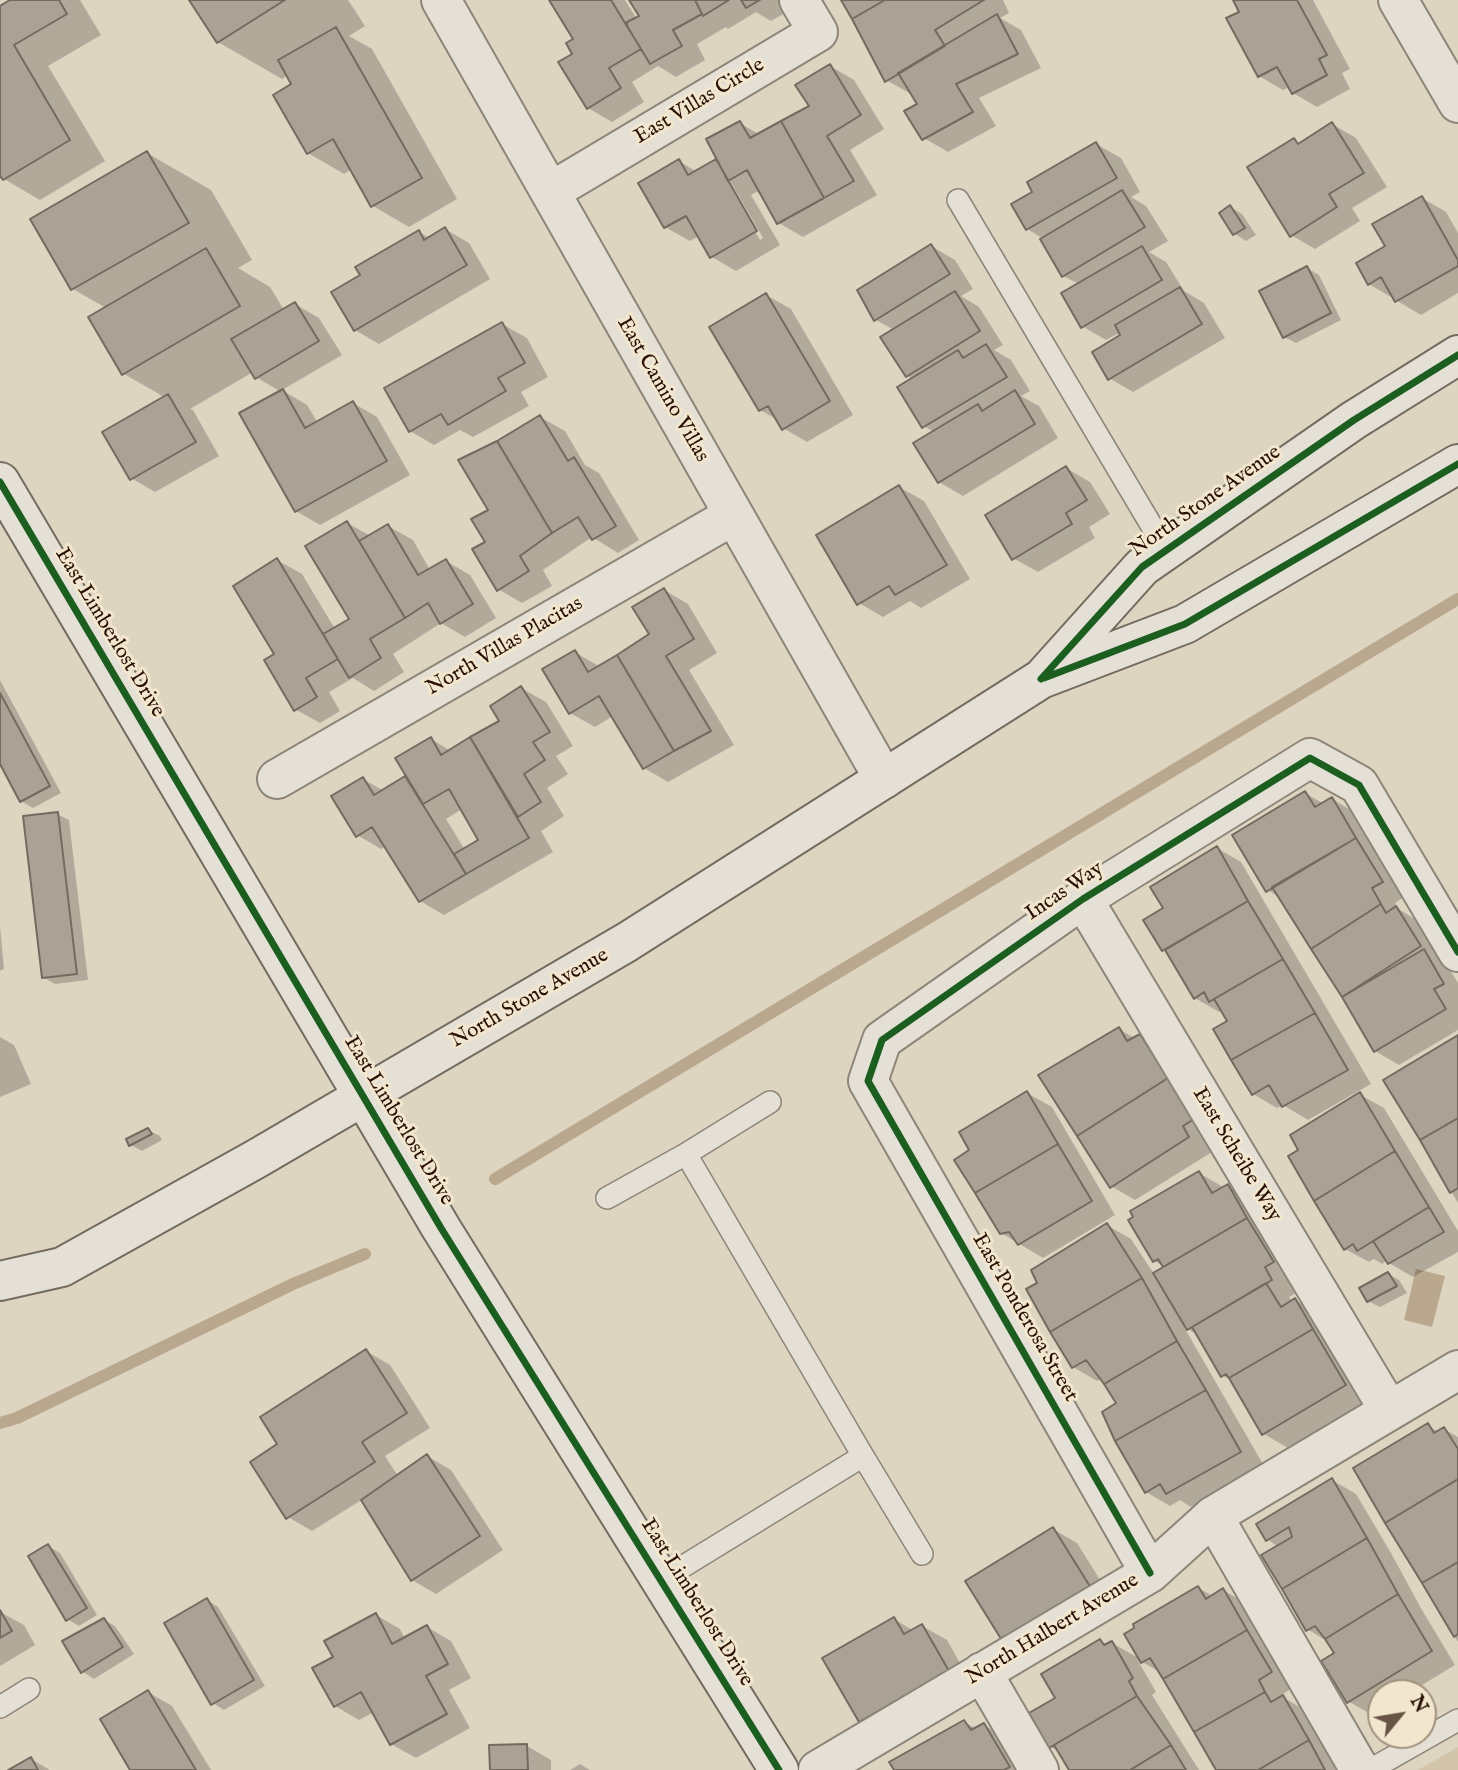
<!DOCTYPE html>
<style>
body{margin:0}
#map{position:relative;width:1458px;height:1770px;overflow:hidden;background:#ded5c1;font-family:"IM FELL English",serif}
canvas{display:block}
.north{position:absolute;left:1367px;top:1679px;width:70px;height:70px;box-sizing:border-box;background:#f2e7ce;border:2px solid #a2917d;border-radius:50%;rotate:60deg;font-size:19px;font-weight:700;line-height:28px;text-align:center;color:#291004}
.north::after{content:'';display:block;margin:auto;width:24px;height:32px;background:#685546;clip-path:polygon(50% 0,100% 100%,50% 72%,0 100%)}
</style>
<div id="map">
<canvas width="1458" height="1770"></canvas>
<div class="north">N</div>
</div>
<script>
const ctx = document.querySelector('canvas').getContext('2d');
ctx.lineJoin = 'round';
function fillPath(path, color) { ctx.fillStyle = color; ctx.fill(path, 'evenodd'); }
function strokePath(path, color, width, dash) { ctx.strokeStyle = color; ctx.lineWidth = width; ctx.lineCap = dash ? 'butt' : 'round'; ctx.setLineDash(dash || []); ctx.stroke(path); }
function drawText(font, color, halo, rows, align = 'center') {
  ctx.font = font + ' "IM FELL English",serif'; ctx.lineWidth = 6; ctx.setLineDash([]); ctx.textBaseline = 'middle'; ctx.strokeStyle = halo; ctx.fillStyle = color; for (const [text, x, y, turn = 0] of rows) {
    ctx.save(); ctx.translate(x, y); ctx.rotate((+turn || 0) * Math.PI / 180); ctx.textAlign = isNaN(turn) ? turn : align; if (halo) ctx.strokeText(text, 0, 0); ctx.fillText(text, 0, 0); ctx.restore();
  }
}
const green = new Path2D(`
 M1458,1747V1770H1418Z`);
const water = new Path2D(`
 M1416,1269L1445,1276L1432,1327L1404,1320Z`);
const shadow = new Path2D(`
 M13,0H80L101,35L48,66L105,161L40,200L4,179L0,173V8Z
 M191,0H348L365,26L349,36L372,49L457,199L409,227L373,206L352,169L344,174L308,153L294,85L288,75L282,79L218,42Z
 M551,0H625L637,19L642,17L631,0H796L799,5L771,21L756,12L728,29L726,27L697,44L705,60L676,77L658,66L632,82L644,102L612,122L588,108L574,54L575,39Z
 M842,0H1003L1009,13L1000,18L1021,30L1041,68L979,98L996,126L948,152L924,138L920,105L912,93L911,94L886,80Z
 M1235,0H1313L1350,69L1342,73L1350,89L1317,107L1293,93L1290,87L1283,90L1259,76L1241,12Z
 M830,66L854,80L884,129L850,150L877,195L803,237L779,223L760,190L751,195L780,245L736,271L712,257L699,236L690,241L665,227L679,161L697,172L718,160L740,123L760,135L811,107ZM725,179H729L763,238L760,240Z
 M1332,124L1356,138L1387,187L1352,208L1360,221L1315,249L1291,235L1294,140L1300,144Z
 M1096,144L1121,158L1140,192L1131,197L1146,206L1168,241L1149,252L1166,262L1184,291L1204,303L1225,338L1133,392L1109,378L1123,335L1121,332L1106,340L1082,326L1079,284L1063,276L1044,239L1027,229L1034,192Z
 M147,153L211,190L252,260L238,268L270,287L284,310L295,304L319,318L342,355L282,390L307,405L318,423L353,403L377,417L410,475L320,525L296,511L281,392L256,377L253,372L190,409L193,410L219,456L155,492L131,478L166,398L124,374L106,308L73,289L32,219Z
 M1422,198L1446,212L1458,233V293L1421,315L1369,284L1387,247Z
 M1230,207L1242,214L1256,235L1246,241L1235,234Z
 M445,229L469,243L490,279L379,344L355,330L362,276L419,232L430,238Z
 M931,246L955,260L973,289L961,296L979,307L1003,345L994,350L1011,360L1030,391L1021,396L1039,406L1058,438L963,496L939,482L934,432L924,426L914,380L907,376L894,330L876,320Z
 M1307,268L1319,275L1341,320L1296,343L1284,337Z
 M766,295L791,309L853,415L807,442L783,428L778,420L760,410Z
 M502,324L527,338L548,377L521,392L529,406L473,437L460,430L434,445L410,431Z
 M540,417L565,431L585,465L599,473L639,540L618,553L592,537L543,570L552,586L522,603L498,589L487,543L490,510L498,442Z
 M1066,468L1090,482L1110,514L1089,527L1095,538L1038,572L1013,558Z
 M899,487L924,501L970,579L921,608L910,601L883,617L859,603Z
 M347,523L371,536L388,526L413,540L430,570L446,561L470,575L496,618L465,637L441,623L393,654L404,672L374,691L353,678L329,692L340,711L320,723L295,709L276,655L277,560L302,574L335,629L351,619Z
 M664,590L688,604L717,653L689,670L734,745L668,782L644,768L613,716L595,727L570,713L575,652L600,667L651,634Z
 M0,680L61,793L33,808L21,801L0,760Z
 M521,688L546,702L573,746L556,756L568,774L547,788L564,816L541,831L553,852L444,915L420,901L386,846L381,849L357,835L363,779L384,791L408,776L431,739L451,751L502,721ZM462,809L481,840L465,850L446,819Z
 M1305,793L1324,804L1332,799L1356,813L1406,896L1395,903L1400,910L1420,922L1458,983V1030L1399,1065L1375,1051L1313,947L1280,898L1268,890Z
 M57,814L69,820L88,980L55,984L43,977Z
 M1217,848L1241,862L1371,1084L1308,1120L1283,1105L1277,1108L1253,1094L1229,1022L1222,1010L1219,1012L1195,998L1168,952L1164,950L1165,908Z
 M0,926L4,969L0,971Z
 M1119,1029L1136,1039L1140,1036L1165,1050L1212,1152L1135,1200L1111,1186Z
 M0,1037L14,1045L31,1084L0,1097Z
 M1458,1037V1203L1386,1080Z
 M1027,1093L1052,1107L1115,1215L1043,1258L1001,1233L972,1151Z
 M1357,1093L1384,1108L1458,1231V1252L1413,1277L1389,1263L1387,1260L1382,1264L1374,1259L1369,1262L1345,1249L1301,1150L1358,1095Z
 M148,1130L160,1136L162,1140L142,1151L131,1145Z
 M1199,1173L1223,1187L1228,1186L1252,1200L1297,1276L1288,1281L1295,1294L1289,1297L1292,1302L1295,1300L1319,1314L1370,1399L1288,1448L1264,1434L1233,1382L1222,1375L1198,1335L1184,1327L1264,1466L1191,1507L1180,1500L1170,1506L1146,1492L1118,1404L1102,1378L1097,1381L1073,1367L1039,1284L1107,1225L1131,1239L1154,1274L1166,1267L1154,1261Z
 M1388,1274L1399,1280L1407,1293L1380,1307L1368,1301Z
 M366,1351L390,1365L430,1428L385,1456L398,1476L427,1456L451,1470L503,1550L436,1594L412,1580L363,1499L312,1531L288,1517L279,1445Z
 M1428,1426L1439,1432L1444,1429L1458,1437V1642L1355,1469Z
 M1332,1480L1356,1494L1391,1553L1422,1610L1455,1665L1409,1693H1381V1710L1372,1715L1348,1701L1336,1653L1327,1641L1307,1629L1279,1547L1268,1540L1258,1524Z
 M1053,1529L1077,1543L1114,1602L1028,1655Z
 M48,1546L60,1553L97,1615L79,1626L67,1619Z
 M1198,1588L1213,1596L1223,1590L1247,1604L1295,1686L1283,1694L1284,1698L1307,1711L1340,1770H1218L1160,1672L1137,1659L1156,1692L1152,1695L1199,1770H1071L1061,1753L1051,1747L1031,1714L1057,1699L1100,1641L1108,1645L1112,1643L1142,1660Z
 M207,1600L218,1607L265,1686L224,1710L213,1703Z
 M0,1612L24,1625L35,1645L0,1666Z
 M376,1615L400,1629L405,1639L427,1627L451,1641L471,1678L449,1690L470,1728L416,1758L391,1744L374,1712L359,1720L335,1706V1658Z
 M894,1619L914,1631L922,1626L947,1640L972,1685L885,1735L860,1721Z
 M104,1620L115,1626L134,1654L94,1679L83,1672L65,1642Z
 M148,1692L172,1706L211,1770H132Z
 M964,1722L977,1729L984,1725L1008,1739L1027,1770H896Z
 M527,1746L551,1760V1770H491Z
 M31,1759L50,1770H11Z
 M580,1764L590,1770H570Z`);
const stream = new Path2D(`
 M495,1179L1458,599
 M0,1423L17,1418L293,1284L365,1254`);
const building = new Path2D(`
 M10,0H59L67,14L14,45L70,140L3,180L0,176V6Z
 M189,0H285L217,43Z
 M549,0H611L641,49L609,68L621,88L587,109L558,62L572,54L566,43L573,39Z
 M629,0H695L702,14L673,30L682,46L650,64L627,26V22L639,16Z
 M695,0H729L703,16Z
 M741,0H760L746,8Z
 M841,0H885L852,19Z
 M885,0H984L935,30L945,46L885,82L852,19Z
 M1233,0H1297L1327,55L1319,59L1327,75L1292,94L1277,67L1258,77L1226,18L1239,12Z
 M997,14L1018,54L956,84L973,112L922,140L904,111L917,104L898,73Z
 M336,27L422,178L371,207L333,139L307,154L273,95L291,84L278,60Z
 M830,64L861,115L827,136L854,181L824,198L781,121L809,106L795,85Z
 M740,121L750,138L781,121L824,198L777,224L747,170L728,181L706,139Z
 M1332,122L1364,173L1329,194L1337,207L1290,237L1247,167L1294,138L1298,144Z
 M1096,142L1117,178L1026,230L1011,204L1032,192L1027,182Z
 M147,151L189,223L71,290L30,219Z
 M679,159L688,175L716,159L757,231L710,258L686,216L664,228L638,183Z
 M1122,190L1145,227L1062,277L1040,239Z
 M1422,196L1458,260V266L1395,302L1381,277L1368,285L1356,263L1385,246L1372,224Z
 M1230,205L1245,228L1233,235L1219,213Z
 M445,227L467,265L354,331L331,292L360,275L355,267L419,230L424,240Z
 M931,244L950,274L874,321L857,290Z
 M1142,246L1162,280L1081,328L1061,293Z
 M206,248L240,306L122,375L88,317Z
 M1307,266L1331,313L1283,338L1259,291Z
 M1180,287L1202,324L1108,380L1092,352L1120,335L1115,325Z
 M955,291L980,331L906,377L880,337Z
 M766,293L830,401L782,430L768,406L759,411L709,327Z
 M295,302L319,341L255,379L231,339Z
 M502,322L525,363L498,378L506,391L448,425L441,414L409,432L384,388Z
 M986,344L1007,377L922,428L897,387L958,350L963,358Z
 M283,389L305,428L353,401L387,461L295,512L239,413Z
 M1015,390L1035,424L938,483L913,443L978,404L982,411Z
 M168,394L196,442L130,480L102,432Z
 M540,415L568,461L574,457L616,526L592,540L578,517L552,533L497,441Z
 M497,441L552,533L520,556L529,571L497,591L472,549L485,542L471,519L488,510L458,460Z
 M1066,466L1087,500L1066,513L1072,524L1012,560L985,515Z
 M899,485L947,565L895,595L889,586L857,605L816,535Z
 M347,521L405,618L370,639L381,658L349,678L323,634L349,619L305,546Z
 M388,524L418,575L446,559L473,604L440,624L428,603L405,618L359,541Z
 M277,558L338,659L306,678L317,697L294,711L264,660L274,654L233,586Z
 M664,588L694,639L666,656L711,731L674,751L617,655L649,634L632,607Z
 M575,650L588,672L617,655L674,751L643,769L599,696L569,714L542,669Z
 M521,686L550,732L533,742L545,760L524,774L541,802L518,817L470,737L499,721L490,706Z
 M0,693L50,786L20,802L0,764Z
 M431,737L441,755L470,737L529,838L466,874L454,854L478,840L449,789L423,804L395,758Z
 M405,776L466,874L419,902L372,827L356,837L331,796L363,777L374,795Z
 M1305,791L1315,807L1332,797L1356,838L1266,892L1232,835Z
 M58,812L77,974L42,978L23,816Z
 M1356,838L1383,882L1372,888L1381,904L1311,949L1272,887Z
 M1217,846L1248,901L1162,951L1143,920L1163,908L1150,887Z
 M1248,901L1283,959L1209,1002L1204,992L1194,999L1165,950Z
 M1381,904L1386,913L1396,906L1421,946L1342,997L1311,949Z
 M1424,949L1444,984L1434,989L1446,1009L1374,1052L1342,997Z
 M1283,959L1315,1013L1231,1060L1213,1029L1227,1021L1214,999Z
 M1315,1013L1348,1070L1282,1107L1269,1085L1252,1095L1231,1060Z
 M1119,1027L1127,1041L1140,1034L1168,1078L1077,1136L1038,1075Z
 M1458,1035V1118L1420,1140L1383,1080Z
 M1168,1078L1194,1119L1183,1126L1189,1137L1110,1188L1077,1136Z
 M1027,1091L1058,1144L975,1193L954,1160L969,1150L959,1132Z
 M1360,1092L1395,1151L1314,1201L1288,1156L1298,1150L1290,1135Z
 M1458,1118V1188L1450,1193L1420,1140Z
 M148,1128L152,1134L129,1146L126,1139Z
 M1058,1144L1092,1201L1018,1245L1009,1232L1000,1234L975,1193Z
 M1395,1151L1429,1207L1357,1251L1353,1244L1344,1250L1314,1201Z
 M1199,1171L1212,1193L1228,1184L1247,1218L1163,1267L1158,1259L1153,1262L1128,1220L1133,1217L1130,1211Z
 M1429,1207L1444,1232L1388,1264L1373,1241Z
 M1247,1218L1274,1262L1265,1267L1272,1280L1187,1330L1153,1273Z
 M1107,1223L1142,1278L1050,1332L1026,1289L1037,1283L1031,1270Z
 M1388,1272L1397,1286L1367,1302L1359,1288Z
 M1142,1278L1177,1341L1104,1384L1086,1360L1072,1368L1050,1332Z
 M1266,1283L1281,1307L1295,1298L1313,1329L1229,1378L1226,1374L1221,1377L1192,1327Z
 M1313,1329L1346,1385L1262,1435L1229,1378Z
 M1177,1341L1206,1390L1115,1441L1102,1412L1116,1403L1104,1384Z
 M366,1349L407,1413L362,1442L375,1462L286,1519L250,1462L277,1444L260,1417Z
 M1206,1390L1241,1452L1166,1494L1160,1484L1145,1493L1115,1441Z
 M1428,1423L1434,1433L1444,1427L1458,1449V1479L1385,1523L1353,1468Z
 M427,1454L480,1536L411,1581L361,1500Z
 M1332,1478L1367,1538L1282,1589L1261,1555L1292,1537L1289,1527L1266,1541L1256,1524Z
 M1458,1479V1562L1422,1583L1385,1523Z
 M1053,1527L1091,1588L1003,1642L965,1581Z
 M1367,1538L1398,1594L1325,1639L1315,1626L1306,1631L1282,1589Z
 M48,1544L87,1608L66,1621L28,1556Z
 M1458,1562V1634L1454,1637L1422,1583Z
 M1198,1586L1206,1599L1223,1588L1247,1630L1163,1679L1150,1658L1141,1663L1124,1634L1134,1628L1133,1624Z
 M1398,1594L1432,1651L1347,1703L1321,1661L1334,1653L1325,1639Z
 M207,1598L254,1680L211,1705L164,1623Z
 M0,1610L12,1631L0,1638Z
 M376,1613L392,1644L427,1625L448,1664L426,1676L447,1714L390,1745L361,1692L334,1707L312,1668L333,1657L324,1641Z
 M894,1617L904,1634L922,1624L949,1671L859,1722L822,1658Z
 M104,1618L123,1647L81,1673L62,1641Z
 M1247,1630L1272,1672L1259,1680L1265,1692L1194,1732L1163,1679Z
 M1100,1639L1104,1645L1112,1641L1133,1678L1129,1681L1137,1696L1049,1748L1029,1713L1055,1698L1041,1674Z
 M148,1690L196,1770H130L100,1719Z
 M1265,1692L1271,1702L1283,1695L1309,1740L1258,1770H1216L1194,1732Z
 M1137,1696L1171,1745L1130,1770H1069L1054,1745Z
 M964,1720L971,1730L984,1723L1010,1767L1004,1770H894L889,1762Z
 M1309,1740L1325,1770H1258Z
 M527,1744L528,1770H490L489,1745Z
 M1171,1745L1186,1770H1130Z
 M31,1757L38,1770H8Z`);
const lane = new Path2D(`
 M958,200L1166,550
 M607,1198L686,1154
 M863,1456L922,1554
 M661,1580L863,1456L686,1154L770,1102
 M0,1707L29,1689
 M1370,1770L1458,1720`);
const street = new Path2D(`
 M441,0L884,779
 M1398,0L1458,103
 M550,192L818,32L799,0
 M277,779L734,515
 M1083,899L1389,1410
 M1213,1516L1360,1770
 M1150,1573L868,1081L882,1040L1083,899L1310,758L1359,785L1458,952
 M982,1672L1039,1770
 M818,1770L1150,1573L1213,1516L1458,1370`);
const secondary = new Path2D(`
 M0,482L441,1228L779,1770
 M1045,675L1142,567L1354,420L1458,355
 M0,1281L62,1267L256,1159L627,942L1041,679L1185,624L1458,464`);
const cycleway = new Path2D(`
 M0,482L441,1228L779,1770
 M1044,678L1185,624L1458,464
 M1041,679L1142,567L1354,420L1458,355
 M1150,1573L868,1081L882,1040L1083,899L1310,758L1359,785L1458,952`);
const streetNames = [
 ["East Villas Circle",700,102,-31],
 ["East Camino Villas",662,390,60],
 ["North Stone Avenue",1206,502,-35],
 ["East Limberlost Drive",109,633,59],
 ["North Villas Placitas",505,647,-30],
 ["Incas Way",1065,892,-34],
 ["North Stone Avenue",530,999,-30],
 ["East Limberlost Drive",398,1121,59],
 ["East Scheibe Way",1236,1155,59],
 ["East Ponderosa Street",1024,1318,60],
 ["East Limberlost Drive",696,1603,58],
 ["North Halbert Avenue",1053,1630,-31]
];
fillPath(green, '#d3c5a9');
fillPath(water, '#b9a88e');
fillPath(shadow, '#0003');
strokePath(stream, '#b9a88e', 12);
fillPath(building, '#aaa294');
strokePath(building, '#746b60', 2);
strokePath(lane, '#8e8579', 24);
strokePath(street, '#8e8579', 42);
strokePath(secondary, '#746b60', 42);
strokePath(lane, '#e5e0d6', 21);
strokePath(street, '#e5e0d6', 38);
strokePath(secondary, '#e5e0d6', 38);
strokePath(cycleway, '#1b5e20', 7);
drawText('21px', '#291004', '#f2e7ce', streetNames);
</script>
